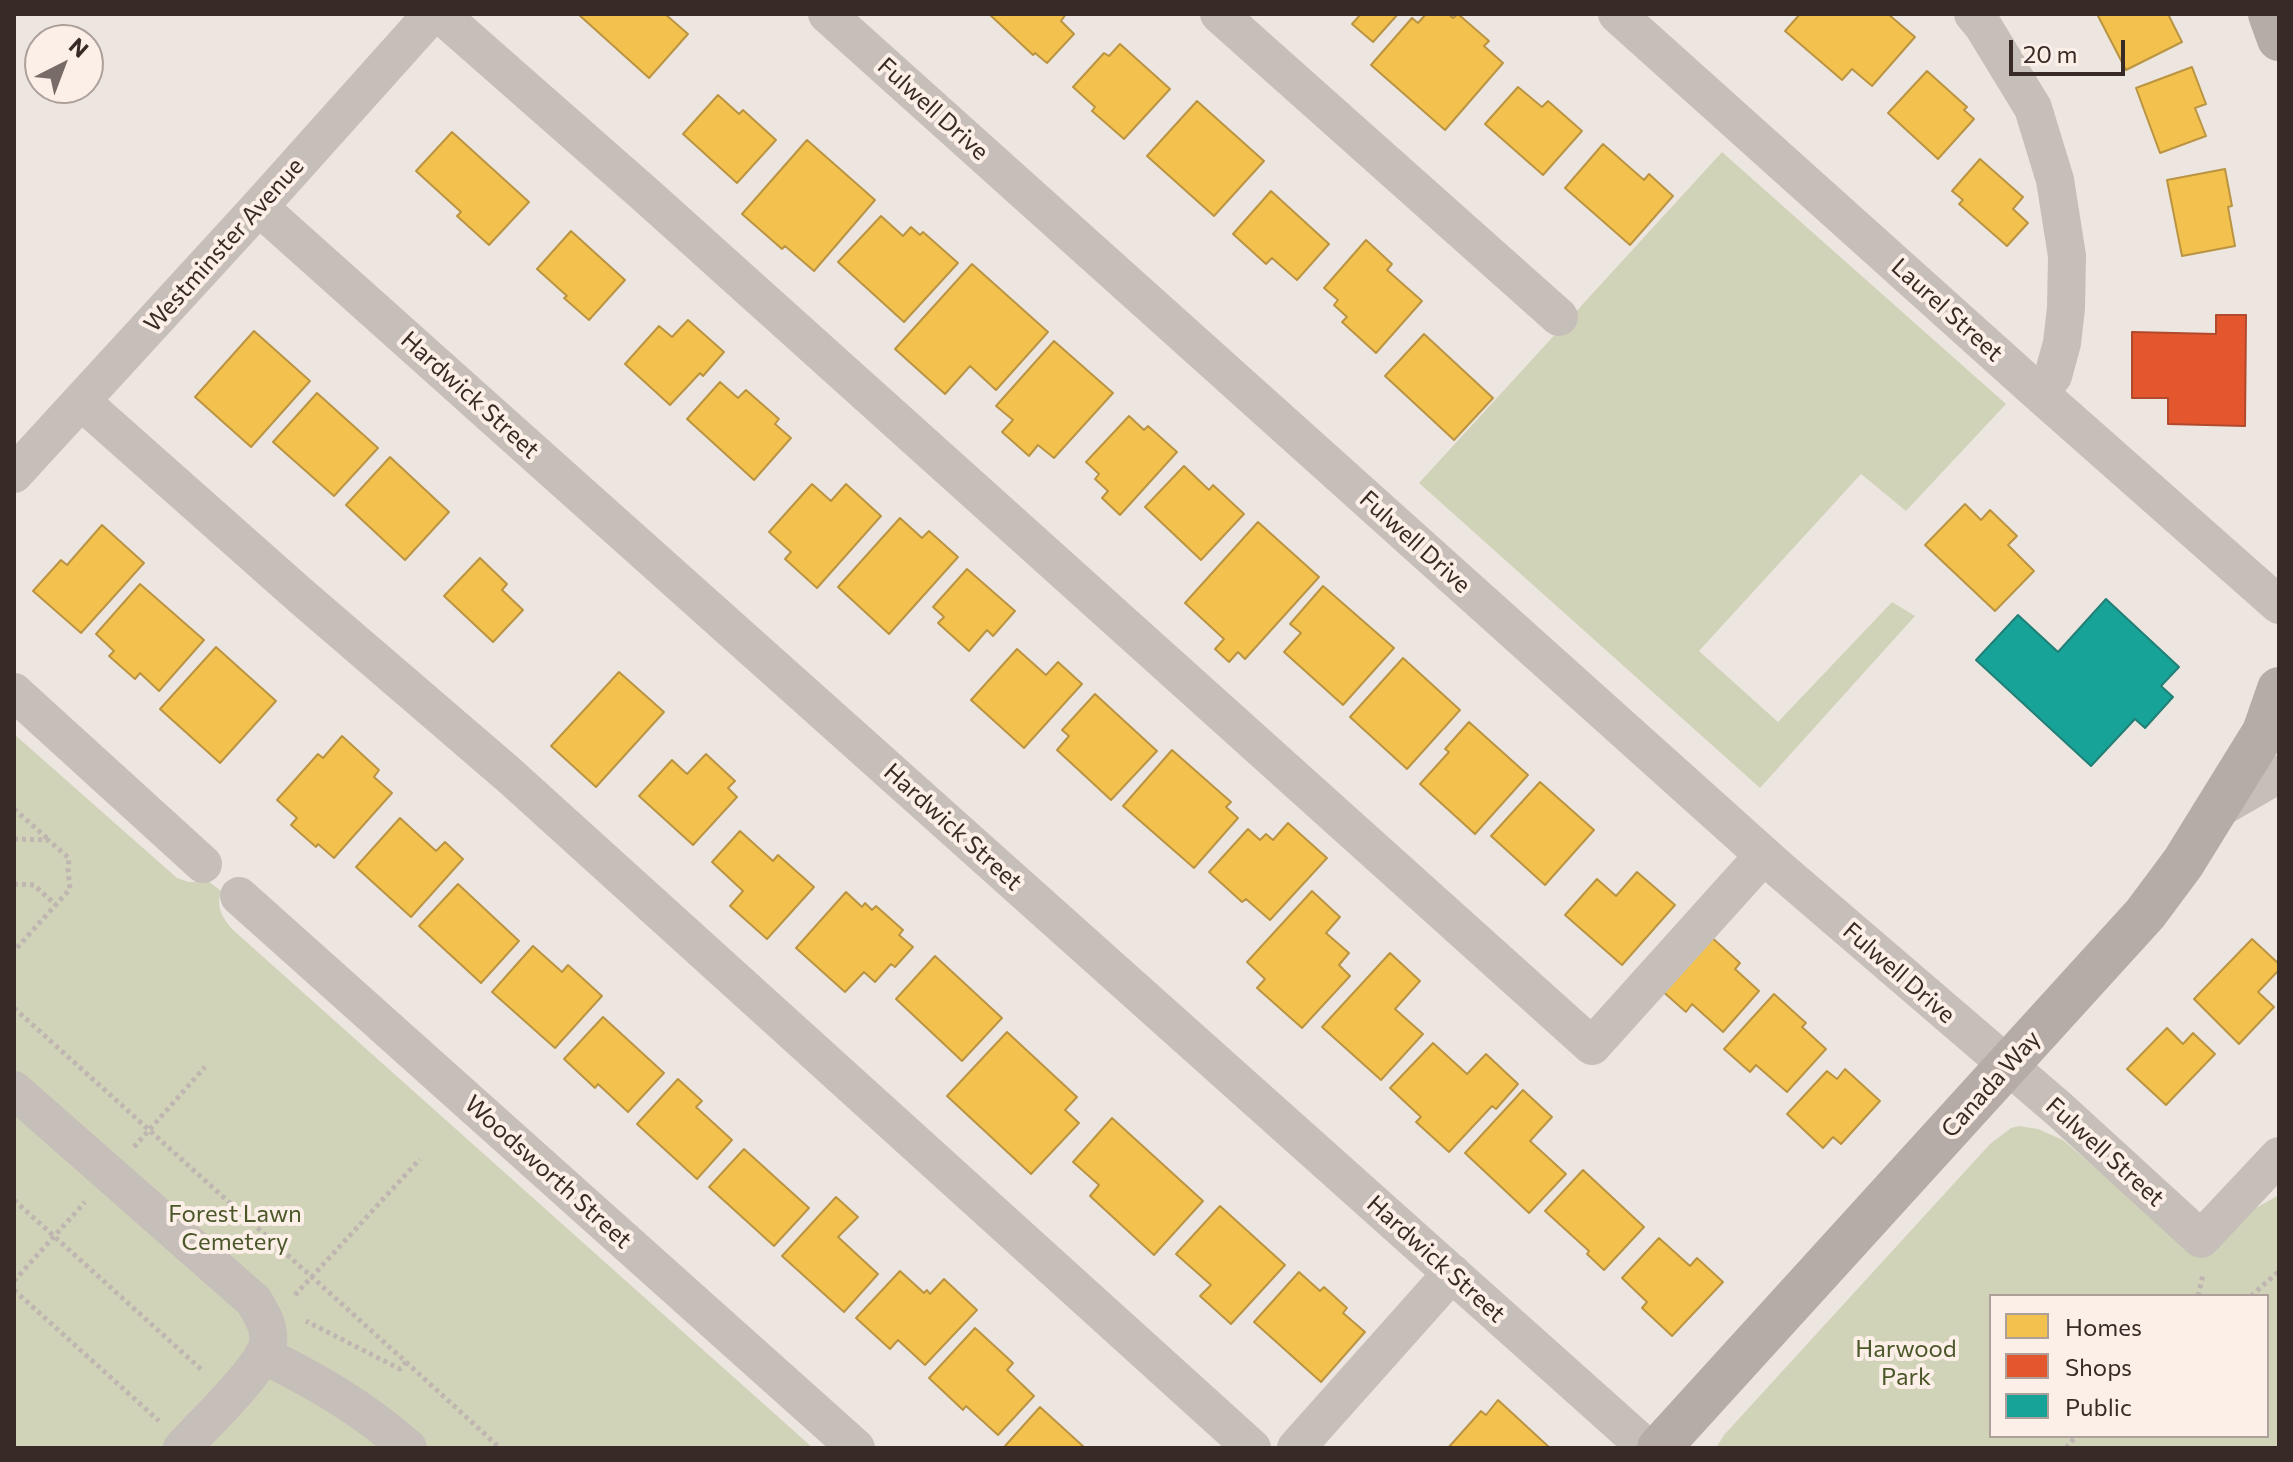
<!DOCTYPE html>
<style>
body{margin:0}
#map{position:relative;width:2293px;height:1462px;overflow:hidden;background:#ede6e0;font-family:Commissioner,sans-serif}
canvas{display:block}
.frame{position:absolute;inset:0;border:16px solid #372a27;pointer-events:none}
.legend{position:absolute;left:1989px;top:1294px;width:280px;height:144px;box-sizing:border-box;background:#fbefe7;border:2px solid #ada09a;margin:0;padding:10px 14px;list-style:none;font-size:24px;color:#372a27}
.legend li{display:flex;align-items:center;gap:16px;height:40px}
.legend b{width:40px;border:2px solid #ada09a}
.north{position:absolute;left:24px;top:24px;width:80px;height:80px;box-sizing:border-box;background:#fbefe7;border:2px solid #ada09a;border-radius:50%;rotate:42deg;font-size:22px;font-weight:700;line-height:32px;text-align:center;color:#372a27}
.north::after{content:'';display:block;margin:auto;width:28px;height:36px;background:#776c68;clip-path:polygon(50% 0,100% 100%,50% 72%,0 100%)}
.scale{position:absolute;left:2009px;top:40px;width:116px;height:36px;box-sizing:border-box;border:4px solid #372a27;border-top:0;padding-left:10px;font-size:24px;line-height:28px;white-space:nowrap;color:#372a27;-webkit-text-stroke:6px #fbefe7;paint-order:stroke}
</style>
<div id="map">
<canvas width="2293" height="1462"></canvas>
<div class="frame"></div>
<ul class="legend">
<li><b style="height:22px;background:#f2c14e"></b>Homes</li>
<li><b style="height:22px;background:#e4572e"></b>Shops</li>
<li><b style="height:22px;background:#17a398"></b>Public</li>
</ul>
<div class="north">N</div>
<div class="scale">20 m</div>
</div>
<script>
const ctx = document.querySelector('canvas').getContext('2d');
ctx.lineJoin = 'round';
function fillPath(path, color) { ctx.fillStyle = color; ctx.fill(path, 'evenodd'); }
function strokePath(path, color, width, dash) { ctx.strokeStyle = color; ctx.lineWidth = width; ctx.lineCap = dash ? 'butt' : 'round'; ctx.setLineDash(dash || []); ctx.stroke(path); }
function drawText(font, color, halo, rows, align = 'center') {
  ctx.font = font + ' Commissioner,sans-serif'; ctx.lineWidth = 8; ctx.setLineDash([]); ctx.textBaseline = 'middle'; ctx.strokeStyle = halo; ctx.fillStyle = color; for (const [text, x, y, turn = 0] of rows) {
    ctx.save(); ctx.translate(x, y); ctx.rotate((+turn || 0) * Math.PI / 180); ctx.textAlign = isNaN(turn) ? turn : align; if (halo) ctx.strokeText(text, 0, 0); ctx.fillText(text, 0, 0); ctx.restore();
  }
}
const green = new Path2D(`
 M1722,152L2006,404L1906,511L1861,474L1699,651L1778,722L1892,602L1915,616L1760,788L1419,483Z
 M14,734L177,878L189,882L208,881L221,891C216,907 222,917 232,929L813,1448H14Z
 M2019,1126L2038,1129L2063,1140L2190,1249L2201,1239L2279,1195V1448H1716L1724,1435L1990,1144L2011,1128ZM1991,1296H2267V1436H1991Z`);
const homes = new Path2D(`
 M578,14H665L688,34L649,78Z
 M989,14H1066L1061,21L1074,34L1047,63L1035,53L1033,55Z
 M1361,14H1398L1373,42L1352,24Z
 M1426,14H1448L1453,18L1458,14L1489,41L1484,46L1503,63L1445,130L1371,65L1412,18L1418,23Z
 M1800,14H1888L1915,37L1872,86L1852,69L1842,80L1785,31Z
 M2097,14H2168L2182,42L2126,70Z
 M1120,44L1170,89L1124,139L1092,111L1095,107L1073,87L1104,53L1109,56Z
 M2192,67L2206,104L2195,108L2206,136L2160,153L2136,88Z
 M1927,71L1967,107L1964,110L1974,119L1938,159L1888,113Z
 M1518,87L1542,107L1548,101L1582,131L1543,175L1485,124Z
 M718,95L739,114L743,110L776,140L737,183L683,134Z
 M1197,101L1264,161L1214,216L1147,156Z
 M452,132L529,202L489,245L457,216L461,212L416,171Z
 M807,140L875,200L814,271L785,246L782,249L742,214Z
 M1603,144L1644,180L1649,174L1673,196L1630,245L1565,188Z
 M1980,159L2023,197L2013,209L2028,223L2007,246L1959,204L1963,200L1952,191Z
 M2225,169L2232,206L2228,207L2235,246L2182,256L2167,180Z
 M1271,191L1329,244L1297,280L1272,258L1266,264L1233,234Z
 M881,216L903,236L911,227L920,235L923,232L958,263L904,322L838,262Z
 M571,231L625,280L589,320L564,298L567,296L537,269Z
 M1366,240L1392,264L1387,270L1422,301L1376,353L1342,322L1347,317L1334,305L1338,300L1324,288Z
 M972,264L1048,332L996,390L970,366L945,394L895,349Z
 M688,320L724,352L703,376L700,373L670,405L625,364L659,326L672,337Z
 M254,331L310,381L251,447L195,397Z
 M1424,334L1493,398L1454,440L1385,376Z
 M1054,341L1113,393L1054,458L1038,445L1029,456L1002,432L1013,420L996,406Z
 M720,382L738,398L746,390L779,419L775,424L791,438L754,480L687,419Z
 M317,393L378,448L334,496L273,442Z
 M1129,416L1144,430L1148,426L1177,452L1120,515L1102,498L1108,491L1095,479L1099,474L1086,462Z
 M390,457L449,512L405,560L346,505Z
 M1184,466L1209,490L1213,485L1244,514L1201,560L1145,507Z
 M812,484L831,501L846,484L881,516L817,588L785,559L791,552L769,532Z
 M1965,504L1981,520L1990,510L2017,536L2008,545L2034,571L1995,611L1925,545Z
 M900,518L922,538L929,531L958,557L889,634L838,587Z
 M1258,522L1319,577L1245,659L1238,652L1229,662L1215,649L1224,639L1185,603Z
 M102,525L144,563L81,633L33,591L61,560L67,565Z
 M480,558L507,584L502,590L523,610L493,642L444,596Z
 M967,569L1015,611L993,636L987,630L969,651L938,623L944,617L933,607Z
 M140,584L204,640L159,691L140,673L135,679L109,656L114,651L96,634Z
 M1323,586L1394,648L1343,705L1284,652L1301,633L1290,624Z
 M216,647L276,701L220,763L160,709Z
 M1017,649L1046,675L1058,662L1082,684L1024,748L971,700Z
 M1403,658L1460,710L1407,769L1350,717Z
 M619,672L664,712L596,787L551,746Z
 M1095,694L1157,751L1111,800L1057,750L1069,736L1062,730Z
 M1469,722L1528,775L1475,834L1420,784L1449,752L1445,749Z
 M342,736L379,770L374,777L392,793L334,858L318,844L316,847L291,825L297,818L277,800L318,754L323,758Z
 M1172,750L1231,802L1226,807L1238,818L1194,868L1123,806Z
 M706,754L735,781L728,788L737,797L693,845L639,796L672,760L687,774Z
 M1540,782L1594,830L1545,885L1491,836Z
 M400,818L436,851L445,842L463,859L411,917L356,867Z
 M1288,823L1327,858L1270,920L1246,899L1242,902L1209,872L1248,829L1260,840L1266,834L1273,840Z
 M740,831L773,861L778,855L814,887L767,939L730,906L743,891L712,862Z
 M1637,872L1675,905L1622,965L1565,915L1597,879L1616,896Z
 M458,884L519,941L481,983L419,926Z
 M1312,891L1340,917L1326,933L1349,953L1339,965L1350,976L1302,1028L1257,988L1265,979L1247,962Z
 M846,892L862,907L865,903L872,910L876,906L903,930L899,935L913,947L895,967L891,964L875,982L864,972L845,992L796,948Z
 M1709,935L1740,963L1735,969L1759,991L1723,1032L1692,1004L1686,1012L1660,989Z
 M2252,939L2279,964V970L2258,992L2274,1007L2239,1044L2194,999Z
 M533,946L562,972L568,965L602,996L555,1048L492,992Z
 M1390,953L1420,981L1395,1009L1423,1034L1381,1080L1322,1027Z
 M935,956L1002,1018L962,1061L896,999Z
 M1774,994L1806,1023L1802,1027L1826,1049L1787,1092L1756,1065L1750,1072L1724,1049Z
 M603,1017L664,1073L628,1112L598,1084L595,1088L564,1059Z
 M2167,1028L2183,1044L2193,1033L2215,1054L2166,1105L2127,1069Z
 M1007,1032L1077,1097L1065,1110L1079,1123L1031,1174L947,1096Z
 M1433,1043L1467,1074L1486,1054L1518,1084L1496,1109L1492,1106L1449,1152L1416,1122L1421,1117L1390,1088Z
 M1845,1069L1880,1101L1841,1144L1833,1137L1823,1148L1787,1114L1827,1071L1837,1079Z
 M678,1079L702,1101L696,1107L732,1140L697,1179L637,1124Z
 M1523,1090L1552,1117L1530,1141L1566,1174L1529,1213L1465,1153Z
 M1112,1118L1203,1201L1154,1255L1090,1196L1099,1185L1073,1162Z
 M744,1149L809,1208L774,1246L709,1187Z
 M1583,1170L1644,1227L1604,1270L1587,1254L1589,1251L1545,1211Z
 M836,1197L858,1217L838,1237L878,1274L844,1312L782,1256Z
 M1220,1206L1285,1265L1231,1324L1200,1296L1211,1285L1176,1254Z
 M1659,1238L1690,1266L1697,1258L1723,1282L1672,1336L1642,1308L1647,1302L1622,1278Z
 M900,1271L924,1293L927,1290L930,1294L944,1279L977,1310L925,1365L898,1340L890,1349L856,1318Z
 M1299,1272L1320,1291L1324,1287L1347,1308L1343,1313L1365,1332L1321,1382L1254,1322Z
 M975,1328L1013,1363L1007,1370L1034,1396L998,1435L966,1406L963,1410L929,1378Z
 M1498,1400L1550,1448H1448L1481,1411L1486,1415Z
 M1040,1407L1085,1448H1006L1005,1446Z`);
const shops = new Path2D(`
 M2216,315H2246L2245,426L2168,424V398H2132V332L2216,334Z`);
const public = new Path2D(`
 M2106,599L2179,667L2161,686L2173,697L2145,728L2135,719L2091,766L1976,660L2018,615L2058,652Z`);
const path = new Path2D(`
 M14,809L48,839
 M14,839L48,840L69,858L68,871L70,889L14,951
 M14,884L34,885L56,905
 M14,1008L406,1362L400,1369L306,1321
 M134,1147L205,1067
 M14,1200L203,1371
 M14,1281L85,1202
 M14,1290L159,1421
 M295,1295L420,1159
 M2198,1296L2203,1275
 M2251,1296L2279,1271
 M406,1362L500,1448
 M2066,1448L2076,1436`);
const minor = new Path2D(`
 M440,14L647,196L1592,1046L1764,855
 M827,14L1778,868L2060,1110L2201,1239L2279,1156
 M1219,14L1559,317
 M1617,14L2039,393L2279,605
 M1973,14L1983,26L2033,108L2055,180L2067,256L2066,308L2062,343L2053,376L2039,393
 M259,207L1647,1448
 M81,401L302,597L509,775L1252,1448
 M14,474L259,207L432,14
 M14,692L203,864
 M2218,809L2279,774
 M239,896L856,1448
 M14,1090L254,1301C261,1314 270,1326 268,1342C265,1367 202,1426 182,1448
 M263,1355C316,1381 363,1408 408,1448
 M1296,1448L1452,1273`);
const major = new Path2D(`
 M2270,14L2279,39
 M1659,1448L2145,914L2183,863L2264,732L2279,689`);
const streetNames = [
 ["Fulwell Drive",933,109,42],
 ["Westminster Avenue",224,245,-48],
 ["Laurel Street",1947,310,42],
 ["Hardwick Street",470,395,42],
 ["Fulwell Drive",1415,542,42],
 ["Hardwick Street",953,827,42],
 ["Fulwell Drive",1899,973,41],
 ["Canada Way",1991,1084,-48],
 ["Fulwell Street",2105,1152,42],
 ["Woodsworth Street",548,1172,42],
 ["Hardwick Street",1436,1259,42]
];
const parkNames = [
 ["Forest Lawn",235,1214],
 ["Cemetery",235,1242],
 ["Harwood",1906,1349],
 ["Park",1906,1377]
];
fillPath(green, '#d1d3b9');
fillPath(homes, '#f2c14e');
strokePath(homes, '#ba9442', 2);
fillPath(shops, '#e4572e');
strokePath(shops, '#b04a2c', 2);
fillPath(public, '#17a398');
strokePath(public, '#217f76', 2);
strokePath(path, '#bfb6b1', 5, [4, 4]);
strokePath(minor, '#c6beb9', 38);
strokePath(major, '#b5aca8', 44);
drawText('24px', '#372a27', '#fbefe7', streetNames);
drawText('24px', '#4b5729', '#fbefe7', parkNames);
</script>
